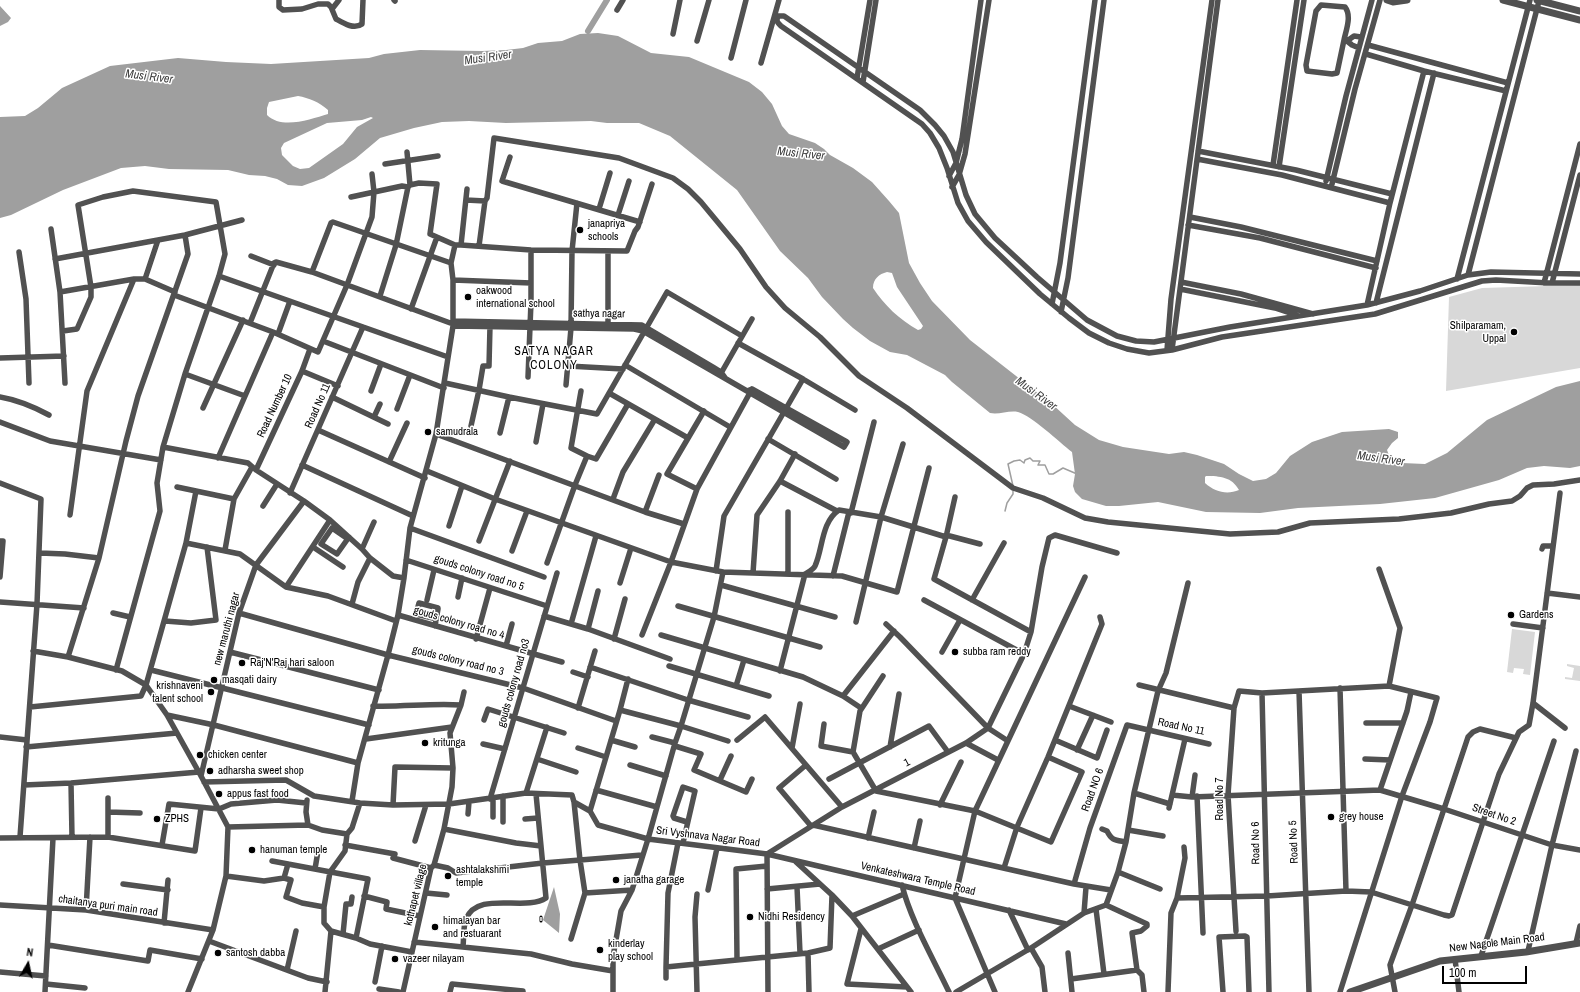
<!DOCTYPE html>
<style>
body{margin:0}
#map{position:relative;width:1580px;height:992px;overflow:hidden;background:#fff;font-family:"Archivo Narrow",sans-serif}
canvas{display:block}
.north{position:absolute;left:8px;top:944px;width:40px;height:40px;-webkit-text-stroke:3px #fff;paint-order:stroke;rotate:9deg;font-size:11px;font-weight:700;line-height:16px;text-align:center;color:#000}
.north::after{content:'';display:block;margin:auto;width:14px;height:18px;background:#000;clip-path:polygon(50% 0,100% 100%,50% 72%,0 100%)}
.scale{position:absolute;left:1442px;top:966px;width:85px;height:18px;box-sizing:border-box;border:2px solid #000;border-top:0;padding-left:5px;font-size:12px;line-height:14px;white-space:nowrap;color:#000;-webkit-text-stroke:3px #fff;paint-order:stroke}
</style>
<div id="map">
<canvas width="1580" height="992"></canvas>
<div class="north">N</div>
<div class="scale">100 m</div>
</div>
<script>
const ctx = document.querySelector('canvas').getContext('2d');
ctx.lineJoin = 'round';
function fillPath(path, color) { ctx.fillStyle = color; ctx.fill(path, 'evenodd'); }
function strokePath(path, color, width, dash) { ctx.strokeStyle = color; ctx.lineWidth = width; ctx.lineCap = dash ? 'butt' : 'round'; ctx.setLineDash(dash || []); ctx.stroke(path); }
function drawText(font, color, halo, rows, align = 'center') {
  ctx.font = font + ' "Archivo Narrow",sans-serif'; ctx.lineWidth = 3; ctx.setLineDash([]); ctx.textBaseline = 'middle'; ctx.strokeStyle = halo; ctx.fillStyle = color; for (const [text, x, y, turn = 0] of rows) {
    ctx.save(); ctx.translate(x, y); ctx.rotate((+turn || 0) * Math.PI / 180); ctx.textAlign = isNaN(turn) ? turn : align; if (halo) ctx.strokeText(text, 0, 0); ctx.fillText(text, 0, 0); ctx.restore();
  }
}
const green = new Path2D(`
 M1580,285V368L1446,391L1449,297L1482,288Z
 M1512,629L1535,632L1530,675L1523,674L1524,669L1514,668L1513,673L1507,672Z
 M1567,664L1580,666V681L1565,679V677L1572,678L1574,668L1567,666Z`);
const water = new Path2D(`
 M0,6L11,18L8,22L0,26Z
 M598,33L618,36L651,53L689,57L749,82L762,92L772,104L782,126L789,134L815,143L824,149L830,155L853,168L872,182L889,201L899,213L909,263L920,283L932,301L970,340L1052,404L1075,425L1099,440L1123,447L1169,454L1184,452L1197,455L1224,464L1239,474L1253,481L1266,479L1276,473L1290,456L1312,442L1342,432L1389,429L1398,432V438L1392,443L1387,450L1390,458L1402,463L1425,464L1447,453L1487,420L1556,387L1580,381V466L1570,468L1544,466L1527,468L1499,480L1435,498L1380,504L1298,508L1260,513L1206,512L1158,502L1119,506H1106L1082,499L1075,492L1073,486L1075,474L1072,452C1059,442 1032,416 1018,412C1009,410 999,415 990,413L952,382L945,375L907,355L890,352L870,341L853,328L843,319L822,297L808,278L780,251L737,190L670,136L639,123H607L591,121L506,123L469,121L442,122L414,128L380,138L355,159L324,178L302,186L288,185L277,179L265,176L249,175L228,170L169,169L145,166L121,168L63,190L11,215L0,218V117L25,116L38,108L62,88L110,66L178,58L226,62L271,64L369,58L384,54L420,50L482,51L506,50L523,48L538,43L562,41L580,34ZM298,96C309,98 319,102 328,110V114C311,119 282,130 267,115V108L269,102ZM371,117L373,118L357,127L343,144L309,168L300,169L293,166L282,155L281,148L284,143L327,123L362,120ZM887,272L892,273L897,287L923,326L921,329L918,330C900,320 884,305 873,288C873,279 879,274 887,272ZM1206,476C1220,476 1232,477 1239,490C1227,495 1215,492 1205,483V477Z
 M554,887L560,914L559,933L543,920Z`);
const stream = new Path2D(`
 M1013,486L1008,464L1014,461L1020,460L1024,463L1025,460L1030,458L1033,461H1040L1038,465H1045L1049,474H1053L1063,468L1077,474
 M1005,511L1007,503L1013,494V490`);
const canal = new Path2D(`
 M588,31L607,0`);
const minor = new Path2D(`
 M279,0V7L283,10L302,9L318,4H328L331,7L336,19C343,23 354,30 362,24L363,0
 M394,0L395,1
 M332,9L339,0
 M617,10L623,0
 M673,34L680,0
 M1344,40C1346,30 1352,16 1345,7L1321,5L1316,11L1306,65L1307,71L1332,74L1337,73L1344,40L1347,41
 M697,41L709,0
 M1368,45L1508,83
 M1359,48L1352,45L1347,41L1354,36L1361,37
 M1366,54L1424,71L1506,91
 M731,58L746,0
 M761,63L779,0
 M857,78L870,0
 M863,82L876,0
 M1198,151L1296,170L1392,194
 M510,157L502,181L640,222
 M1197,159L1282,175L1390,203
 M385,164L438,156
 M1273,165L1297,0
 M1279,167L1304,0
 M949,176L956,163L962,139L981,0
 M1326,181L1346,96L1372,0
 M1332,184L1355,89L1380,0
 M410,185L419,183L437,184L430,234L455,245H461L531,250L627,251L635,231L638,227L652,184
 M952,187L959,175L965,154L989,0
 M351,197L402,186L408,187
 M466,200L485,201L487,198L494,138L619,158L673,178L688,189L701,202L740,249L766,287L785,308L820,337L859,376L907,408L1013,488L1043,498L1085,518L1108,522L1230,534L1278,532L1310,523L1399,519L1451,513L1489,504L1512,501L1520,496L1527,488L1533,485L1554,484L1580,480
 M599,209L610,173
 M618,215L629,181
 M1190,217L1241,227L1377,261
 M1188,225L1260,238L1376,268
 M51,229L60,292L65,383
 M461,245L467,189
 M479,246L485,201
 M19,252L26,299L29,383
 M251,256L274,265
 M55,259L185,235L242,220
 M312,272L331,223L333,222L451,263
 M1580,274L1491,272L1468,275L1420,291L1367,305L1230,327L1154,342L1136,341L1117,336L1087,320L1037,277L995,238L975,214L966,195L953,152L944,136L935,125L920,110L784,16H778C776,21 777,22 781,26L922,124L930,133L939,148L947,168L958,203L968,221L986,242L1040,294L1069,318L1089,333L1109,343L1127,349L1149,353L1172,350L1222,337L1375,314L1482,281L1496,280L1549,283H1580
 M1468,275L1539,1
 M219,276L448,357
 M145,279L158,240
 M1457,279L1530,0
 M453,280L531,283V302L528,377
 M1181,282L1241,294L1313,314
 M531,283V250
 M1544,283L1580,144
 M1552,283L1580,175
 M1180,289L1275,308L1299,316
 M60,292L134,279H145L175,292
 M174,295L273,332L318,352L347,285L372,217L374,192L372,174
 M380,296L396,245L408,187L410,185L407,152
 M1376,303L1434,73
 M1052,304L1060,263L1095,0
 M1367,305L1390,203L1424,71
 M411,309L437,237
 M1061,312L1068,278L1104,0
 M453,321L642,325L713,367L721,372L726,379
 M250,323L274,263L276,262L312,272L453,324
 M608,323V251
 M453,326L634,329L643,331L844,447L847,442L752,389L747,391
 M63,331L77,329L91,297V287L78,205L103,197L133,191L216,202L225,254L219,276L185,374L163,447L157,483L160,511L116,670
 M278,334L290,301
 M323,341L444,388
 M1167,350L1171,299L1212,0
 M1172,350L1218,0
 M0,358L64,356
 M625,365L730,427
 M568,366L623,369
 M302,371L338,386
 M185,374L245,396
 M720,375L752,319
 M803,379L855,410
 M445,383L509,397L597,414L667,292L742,336
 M566,385L571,328L572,251L577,203
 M371,391L381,364
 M581,391L571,448L587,456
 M609,393L688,438
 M0,397C18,400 34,407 49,415
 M332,397L388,424
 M203,408L243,320
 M397,409L410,375
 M374,417L380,404
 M0,422L50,441L161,460
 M471,426L479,390L483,366H489L490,326
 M318,430L425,478
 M500,433L509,397
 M436,434L645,512L684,524
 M768,439L836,479
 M536,442L543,404
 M163,447L248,463L256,470L304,501L330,520L362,549L370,558L393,576L404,578
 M218,458L273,332
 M389,462L407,423
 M302,465L413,516
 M256,470L302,371L310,349
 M427,471L495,499L671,562L723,572L842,576L897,592L929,468
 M780,481L837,511
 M0,483L41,499L37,604L20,837
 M177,487L234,499
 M697,489L667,474L704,411
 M290,493L363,327
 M613,499L623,472L655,419
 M263,506L277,484
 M645,512L659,475
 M788,512V574
 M851,513L874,422
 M70,515L87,391L134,279
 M449,526L462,486
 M410,528L544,577
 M946,535L980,544
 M345,537L332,528L321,544L337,554L349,537
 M946,537L955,497
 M0,541H3L0,577
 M479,541L510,461
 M186,543L240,554L286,587L328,596L396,621
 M313,547L343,567
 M362,549L374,522
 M1542,549L1543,546H1553
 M225,550L234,499L252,467
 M512,551L527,511
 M40,553L65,554L99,558
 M406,560L547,606
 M547,563L575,485L587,456L596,459L628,404
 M1379,569L1400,628L1389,686
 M716,571L724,516L803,379L738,343
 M753,573L757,515L780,481L795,454
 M833,576L849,512
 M620,583L631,548
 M721,585L835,617
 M286,587L330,520
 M1547,593L1580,597
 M458,597L462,578
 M427,600L434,570
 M924,600L1024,654
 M972,600L1004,543
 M0,602L84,608
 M352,604L358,582L370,558
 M678,606L820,647
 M113,613L130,617
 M239,613L388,655L523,688L616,721
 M398,615L562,662
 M544,616L588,629L670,659
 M165,621L191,623L216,620L207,547
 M856,622L881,517L903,444
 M571,624L596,536
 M886,624L900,637L988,728L1008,741
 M1513,624L1543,628
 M435,626L438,609V608L419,603L416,614L437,619
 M588,629L598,591
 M1031,632L1042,567L1049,538L1055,535L1117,553
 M642,635L671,562L697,489L752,389
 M661,635L803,677L843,696L861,708
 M476,639L490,588
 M614,639L625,599
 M506,646L512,624
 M33,651L68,657L122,671L146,685L167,715L201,776L228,827L226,876L213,930L188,992
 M230,652L379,690
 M942,652L960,620
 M68,657L99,558L126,441L138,396L188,254L185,235
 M669,666L769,696
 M590,667L688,700L748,717
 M151,670L369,725
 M573,672L588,677
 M883,676L860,711L853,752L876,791L975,811L1051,842L1082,772L1048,757
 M1139,685L1234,708
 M736,686L744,660
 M1340,688L1346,891
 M1299,691L1309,992
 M1262,693L1269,992
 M843,696L894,631
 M1533,703L1565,728
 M373,706C403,707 432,703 461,705
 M1069,706L1111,722
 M30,707L141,696L146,685L186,543L196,491
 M578,708L595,651
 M620,710L628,679
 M167,715L214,725L358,763
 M484,720L488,709L564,733
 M1366,723H1403
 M824,724L821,746L853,752
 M0,737L27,740
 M652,737L675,743
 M366,739L452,727
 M611,740L635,747
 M737,740L765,717L842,807
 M1055,740L1097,758L1107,730
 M966,743L998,760
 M483,744L505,749
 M675,746L701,754L694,770L746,792L752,779
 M26,747L177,733
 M890,747L899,694
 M578,748L606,757
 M792,748L800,704
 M1077,750L1093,715
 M537,759L576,772
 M1365,759L1390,760
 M630,765L666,776
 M806,765L779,788L811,826
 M201,776L239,613L256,565L304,501
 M829,779L929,726L948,752
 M720,780L731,756
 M204,782L286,780L314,796L360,803L393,805L449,804L526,793L572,795L574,802L590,811L598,825L648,839L767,854L1066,924
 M71,783L72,837
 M24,785L71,783L199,772
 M596,790L657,807
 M1380,790L1407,711L1411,692
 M526,793L547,727
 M1134,793L1170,804
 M1172,795L1192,797L1380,790L1444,809L1552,845L1580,850
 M1197,796L1203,933
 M1192,797L1195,775
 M493,798V817
 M490,799L557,573
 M307,800L306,812L308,825
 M352,801L358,763L388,655L398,615L404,578L410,528L436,434L453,326V280L451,263L455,245
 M393,805L395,767L453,768
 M940,805L961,762
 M1169,808L1185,739
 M590,811L620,710L681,726L728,741
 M108,812V798
 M468,814L469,802
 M525,819L538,818
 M503,822V796
 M813,825L1074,884L1111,890
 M228,827L308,825L322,830L347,834L352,828L360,803
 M444,829L516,843L541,846
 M1102,829L1107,831C1112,841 1115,840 1126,842
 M1128,830L1163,836
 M347,834L345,851L330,872L324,907V923L331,931L356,938L370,944L412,952
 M108,837V812L140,813
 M0,838L108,837L195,851L201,808
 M868,838L874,812
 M415,841L426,805
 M683,843L695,791L683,787L673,816L674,818L687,822
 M162,845L169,804L219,809L231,804L277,800L306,803
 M345,845L395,854L393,858L431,868
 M914,848L920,821
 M767,854L842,807L966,743L988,728L1024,654L1031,632L934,579L946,537L881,517L839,510C821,522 823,549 815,566C813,570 808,572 805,574L780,671
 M767,854L768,992
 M272,861L368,879L356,938
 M795,861L832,895L852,916L911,992
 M434,865L448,868L456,873L543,863L642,855
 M1004,868L1017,827L1048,757L1102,624L1100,617
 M315,869L318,851
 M1118,872L1160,889
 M226,876L264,881L284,878L288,864
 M284,878L291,880L286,897L302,903L324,907
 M123,884L168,890
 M1074,884L1090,828L1127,725L1209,744
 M902,885C910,919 934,960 949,992
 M797,887L800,953
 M767,889L820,884
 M708,890L717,848
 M426,893L447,895
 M585,893L632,890
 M697,894L695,917L697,992
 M364,896L387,902L386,909L420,916
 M1177,898L1267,896L1346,891L1371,892L1444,915L1449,916L1452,915L1499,774L1519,732L1529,725L1533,703L1560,493
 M0,905L86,910L213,930
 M1106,905L1118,872L1126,842L1134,793L1158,691L1166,673L1188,583
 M1096,909L1104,974
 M86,910L90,837
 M1009,910L1028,950
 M1084,913L1086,887
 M852,916L904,894
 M164,923L168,880
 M861,929L847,984L907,987
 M1236,931L1228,795L1234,708L1239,691L1262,693L1389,686L1437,698L1430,722L1402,796L1340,992
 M343,934L346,904H351L352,897
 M571,939L585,893L580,860L574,802
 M209,941L308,978L327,982
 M414,942L531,954L572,964L613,971
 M1576,943L1580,926
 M48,945L148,961L150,950L202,959
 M463,946C464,938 463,927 466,919C478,890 525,912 546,898L536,794
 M1031,948L1042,967L1045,992
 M878,949L919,930
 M1528,951L1552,845L1576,751
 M808,953L809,992
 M1068,953L1072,992
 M1481,956L1554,741
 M737,959L736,869L767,866
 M1455,959L1459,992
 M666,967L668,893L678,843
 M287,970L296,931
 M0,972L46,976
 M666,978V967L808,953L830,948L832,895
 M1071,979L1137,970L1142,975L1144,992
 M375,982L382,946
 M46,984L85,988
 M379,989L399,992
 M45,992L53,838
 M325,992L331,931
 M403,992L431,868L434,865L444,829L452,787L453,768L450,733L461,705L464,692
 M450,992L452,984L523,991V992
 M613,992V957L621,911L632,890L648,839L675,743L681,726L714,617L723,572
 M956,992L1031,948L1084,913L1106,905L1147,924V926L1141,931L1132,933L1137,970
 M995,992L955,898L975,811L1085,577
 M1168,992L1171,913L1177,898L1185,858L1184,847
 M1223,992L1219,937L1245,936L1247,937L1249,992
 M1395,992L1390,965L1412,905L1468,737L1473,732L1480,729L1516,738`);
const tertiary = new Path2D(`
 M1387,0L1393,2L1407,0
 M1503,0L1580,20
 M1537,0L1580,11
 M1350,992L1440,961L1526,952L1580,943`);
const rail = new Path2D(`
 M541,917V921`);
const markers = [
 [580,230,4,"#000"],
 [468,297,4,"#000"],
 [1514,332,4,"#000"],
 [428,432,4,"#000"],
 [1511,615,4,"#000"],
 [955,652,4,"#000"],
 [242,663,4,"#000"],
 [214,680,4,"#000"],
 [211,692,4,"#000"],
 [425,743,4,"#000"],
 [200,755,4,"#000"],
 [210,771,4,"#000"],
 [219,794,4,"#000"],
 [1331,817,4,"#000"],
 [157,819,4,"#000"],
 [252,850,4,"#000"],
 [448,876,4,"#000"],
 [616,880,4,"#000"],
 [750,917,4,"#000"],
 [435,927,4,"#000"],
 [600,950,4,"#000"],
 [218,953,4,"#000"],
 [395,959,4,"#000"]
];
const poiNames = [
 ["janapriya",588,224],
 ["schools",588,237],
 ["oakwood",476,291],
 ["international school",476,304],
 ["Shilparamam,",1506,326,"right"],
 ["Uppal",1506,339,"right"],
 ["samudrala",436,432],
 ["Gardens",1519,615],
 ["subba ram reddy",963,652],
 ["Raj'N'Raj hari saloon",250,663],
 ["masqati dairy",222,680],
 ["krishnaveni",203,686,"right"],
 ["talent school",203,699,"right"],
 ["kritunga",433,743],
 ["chicken center",208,755],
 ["adharsha sweet shop",218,771],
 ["appus fast food",227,794],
 ["grey house",1339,817],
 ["ZPHS",165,819],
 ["hanuman temple",260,850],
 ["ashtalakshmi",456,870],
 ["temple",456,883],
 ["janatha garage",624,880],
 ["Nidhi Residency",758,917],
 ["himalayan bar",443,921],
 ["and restuarant",443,934],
 ["kinderlay",608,944],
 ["play school",608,957],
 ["santosh dabba",226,953],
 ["vazeer nilayam",403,959]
];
const streetNames = [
 ["sathya nagar",599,314,1],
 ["Road Number 10",275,406,-65],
 ["Road No 11",318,406,-66],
 ["gouds colony road no 5",479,573,18],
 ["gouds colony road no 4",459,623,16],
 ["new maruthi nagar",227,629,-75],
 ["gouds colony road no 3",458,661,14],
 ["gouds colony road no3",514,683,-74],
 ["Road No 11",1181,727,12],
 ["1",907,763,-28],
 ["Road NO 6",1093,790,-70],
 ["Road No 7",1220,799,-90],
 ["Street No 2",1494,815,19],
 ["Sri Vyshnava Nagar Road",708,837,7],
 ["Road No 5",1294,842,-92],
 ["Road No 6",1256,843,-91],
 ["Venkateshwara Temple Road",918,879,13],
 ["kothapet village",416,895,-76],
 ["chaitanya puri main road",108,906,8],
 ["New Nagole Main Road",1497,943,-7]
];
const waterNames = [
 ["Musi River",488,58,-8],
 ["Musi River",149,77,7],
 ["Musi River",801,154,6],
 ["Musi River",1036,394,36],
 ["Musi River",1381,459,8]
];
const neighbourhoodNames = [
 ["SATYA NAGAR",554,352],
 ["COLONY",554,366]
];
fillPath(green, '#d8d8d8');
fillPath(water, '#9f9f9f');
strokePath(stream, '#9f9f9f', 1.5);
strokePath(canal, '#9f9f9f', 6);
strokePath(minor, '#515151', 5.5);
strokePath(tertiary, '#515151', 7);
strokePath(rail, '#000', 3);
strokePath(rail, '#fff', 1.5, [4.5]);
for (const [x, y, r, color] of markers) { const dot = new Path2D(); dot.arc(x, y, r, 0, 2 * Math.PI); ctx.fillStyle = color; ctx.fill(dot); strokePath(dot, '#fff', 1.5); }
drawText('11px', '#000', '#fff', poiNames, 'left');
drawText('11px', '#000', '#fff', streetNames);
drawText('italic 12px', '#404040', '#fff', waterNames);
ctx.letterSpacing = '1px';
drawText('12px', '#000', '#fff', neighbourhoodNames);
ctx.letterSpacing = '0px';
</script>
